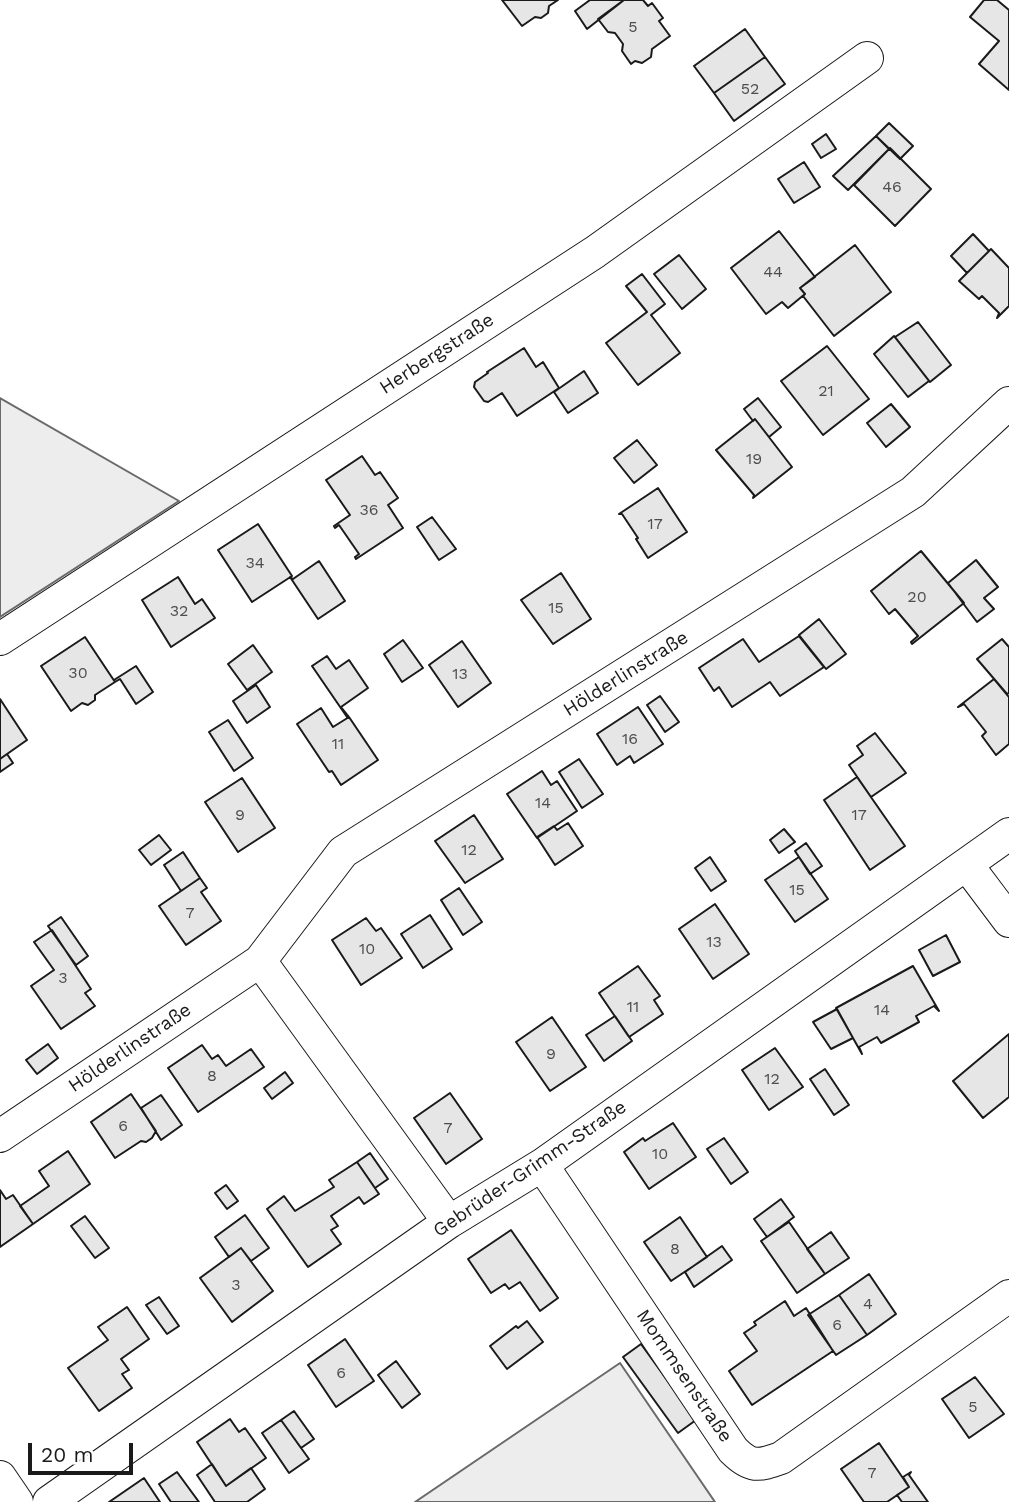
<!DOCTYPE html>
<meta charset="utf-8">
<style>
body{margin:0}
#map{position:relative;width:1009px;height:1502px;overflow:hidden;background:#fff;font-family:"Work Sans",sans-serif}
canvas{display:block}
.scale{position:absolute;left:28px;top:1443px;width:105px;height:32px;box-sizing:border-box;border:4px solid #1a1a1a;border-top:0;padding-left:9px;font-size:21px;line-height:24px;white-space:nowrap;color:#1a1a1a;-webkit-text-stroke:5px #fff;paint-order:stroke}
</style>
<div id="map">
<canvas width="1009" height="1502"></canvas>
<div class="scale">20 m</div>
</div>
<script>
const ctx = document.querySelector('canvas').getContext('2d');
ctx.lineJoin = 'round';
function fillPath(path, color) { ctx.fillStyle = color; ctx.fill(path, 'evenodd'); }
function strokePath(path, color, width, dash) { ctx.strokeStyle = color; ctx.lineWidth = width; ctx.lineCap = dash ? 'butt' : 'round'; ctx.setLineDash(dash || []); ctx.stroke(path); }
function drawText(font, color, halo, rows, align = 'center') {
  ctx.font = font + ' "Work Sans",sans-serif'; ctx.lineWidth = 5; ctx.setLineDash([]); ctx.textBaseline = 'middle'; ctx.strokeStyle = halo; ctx.fillStyle = color; for (const [text, x, y, turn = 0] of rows) {
    ctx.save(); ctx.translate(x, y); ctx.rotate((+turn || 0) * Math.PI / 180); ctx.textAlign = isNaN(turn) ? turn : align; if (halo) ctx.strokeText(text, 0, 0); ctx.fillText(text, 0, 0); ctx.restore();
  }
}
const built = new Path2D(`
 M0,398L179,501L0,617Z
 M620,1363L715,1502H415Z`);
const building = new Path2D(`
 M502,0H558L549,6L548,13L541,18L535,17L522,26Z
 M590,0H624L587,29L575,11Z
 M624,0H643L648,6L652,3L663,18L659,21L670,36L652,49L651,57L642,63L635,61L631,64L622,51L623,44L615,33L608,32L598,19Z
 M984,0H997L1009,10V90L979,64L999,41L970,17Z
 M745,29L765,57L714,93L694,66Z
 M765,57L785,84L734,121L714,93Z
 M889,123L913,146L900,159L876,136Z
 M826,134L836,149L821,158L812,144Z
 M876,136L889,149L848,190L833,176Z
 M890,148L931,189L895,226L854,185Z
 M804,162L820,187L794,203L778,179Z
 M779,231L815,277L800,288L805,294L788,308L782,302L766,314L731,268Z
 M973,234L989,251L967,273L951,256Z
 M855,245L891,292L834,336L803,296L805,294L800,288Z
 M991,249L1009,268V306L997,318L999,313L982,296L979,299L959,281Z
 M679,255L706,289L682,309L654,274Z
 M642,274L665,304L651,315L680,353L638,385L606,343L647,312L626,286Z
 M918,322L951,365L930,382L895,337Z
 M894,336L929,381L908,397L874,354Z
 M827,346L869,399L823,435L781,381Z
 M524,348L536,367L543,362L559,388L517,416L502,393L488,402L484,401L474,387L475,382L488,373L487,372Z
 M584,371L598,393L568,413L554,392Z
 M758,398L781,427L769,437L755,419L753,421L744,409Z
 M891,404L910,427L886,447L867,423Z
 M755,419L792,467L753,498L754,495L716,450Z
 M637,440L657,465L634,483L614,458Z
 M362,456L375,475L380,472L398,498L388,505L403,528L356,559L355,557L359,554L339,525L335,528L334,526L350,515L326,480Z
 M658,488L687,532L648,558L636,539L638,538L622,514H619Z
 M432,517L456,549L439,560L417,527Z
 M258,524L292,576L252,602L218,550Z
 M921,551L964,603L912,644L911,642L918,636L895,609L889,614L871,591Z
 M976,560L998,587L984,598L994,609L977,622L948,583Z
 M319,561L345,601L318,619L290,577L293,579Z
 M561,573L591,619L553,644L521,600Z
 M178,577L195,604L202,599L215,618L171,647L142,600Z
 M819,619L846,654L826,669L799,635Z
 M799,636L824,667L780,696L770,682L732,707L719,687L714,691L699,668L743,639L759,662Z
 M85,637L115,682L95,695V700L88,705L82,703L71,711L41,666Z
 M1002,639L1009,647V693L1007,694L977,659Z
 M403,640L423,668L402,682L384,654Z
 M462,641L491,683L458,707L429,665Z
 M253,645L272,672L247,690L228,664Z
 M327,656L336,669L349,660L368,688L341,707L349,717H347L312,666Z
 M136,666L153,692L136,704L120,679L115,682L114,680Z
 M994,679L1009,697V744L996,755L982,736L986,732L964,704L958,707Z
 M256,685L270,707L247,723L233,701Z
 M660,696L679,722L665,732L647,705Z
 M0,699L27,740L0,759Z
 M638,707L663,744L634,763L630,756L617,765L597,734Z
 M321,708L333,727L349,717L378,760L341,785L332,771L329,772L297,724Z
 M228,720L253,758L234,771L209,732Z
 M875,733L906,773L871,797L849,765L863,755L857,746Z
 M7,754L13,763L0,772V759Z
 M579,759L603,794L582,808L559,772Z
 M542,771L551,785L557,781L577,811L537,838L507,794Z
 M857,777L905,846L870,870L824,800Z
 M242,778L275,828L238,852L205,802Z
 M474,815L503,859L465,883L435,841Z
 M568,823L583,846L555,865L537,837L554,826L557,830Z
 M784,829L795,842L779,853L770,840Z
 M159,835L171,850L151,865L139,850Z
 M806,843L822,866L810,874L795,851Z
 M183,852L200,878L181,891L164,865Z
 M710,857L726,881L711,891L695,868Z
 M799,857L828,899L795,922L765,880Z
 M200,878L207,888L201,892L221,921L186,945L159,906Z
 M459,888L482,922L463,935L441,900Z
 M715,904L749,954L713,979L679,929Z
 M430,915L452,949L423,968L401,934Z
 M61,917L88,956L76,965L48,926Z
 M366,918L376,931L381,928L402,958L361,985L332,940Z
 M52,930L91,989L85,993L95,1006L61,1029L31,986L54,970L34,942Z
 M946,935L960,962L933,976L919,950Z
 M638,966L660,996L654,1000L663,1014L629,1037L599,993Z
 M913,966L939,1011L934,1006L916,1016L919,1022L881,1043L877,1037L859,1047L862,1054L836,1008Z
 M837,1009L853,1038L831,1049L813,1022Z
 M615,1016L632,1041L604,1061L586,1035Z
 M552,1017L586,1067L550,1091L516,1042Z
 M1009,1034V1097L983,1118L953,1081Z
 M48,1044L58,1058L37,1074L26,1060Z
 M202,1045L212,1059L218,1055L226,1066L251,1049L264,1067L198,1112L168,1068Z
 M775,1048L803,1087L769,1110L742,1070Z
 M825,1069L849,1105L834,1115L810,1079Z
 M285,1072L293,1083L272,1099L264,1088Z
 M450,1093L482,1139L446,1164L414,1118Z
 M131,1094L156,1131L152,1138L146,1142L141,1141L115,1158L91,1122Z
 M161,1095L182,1125L161,1140L141,1108Z
 M673,1123L696,1157L649,1189L624,1152L643,1138L645,1141Z
 M724,1138L748,1172L731,1184L707,1149Z
 M68,1151L90,1184L33,1224L20,1206L49,1186L39,1171Z
 M370,1153L388,1179L375,1188L357,1162Z
 M357,1162L379,1194L364,1204L359,1197L331,1216L338,1226L331,1230L341,1244L308,1267L267,1209L284,1196L295,1211L334,1187L329,1180Z
 M226,1185L238,1201L227,1209L215,1193Z
 M0,1190L6,1199L13,1195L33,1224L0,1247Z
 M781,1199L794,1217L767,1237L754,1219Z
 M245,1215L269,1248L251,1261L241,1248L229,1257L215,1237Z
 M85,1216L109,1248L95,1258L71,1226Z
 M680,1217L707,1257L671,1281L644,1242Z
 M789,1222L825,1274L797,1293L761,1241Z
 M511,1230L558,1298L540,1311L520,1282L509,1289L505,1284L491,1293L468,1259Z
 M831,1232L849,1258L825,1274L807,1249Z
 M722,1246L732,1260L694,1287L685,1272Z
 M241,1248L273,1291L232,1322L200,1278Z
 M869,1274L896,1314L867,1335L839,1295Z
 M839,1295L867,1335L836,1355L808,1315Z
 M159,1297L179,1326L167,1334L146,1305Z
 M785,1301L794,1316L806,1308L833,1351L752,1405L729,1371L757,1351L744,1333L756,1325L754,1322Z
 M127,1307L149,1339L121,1359L129,1370L122,1374L132,1388L99,1411L68,1368L108,1340L98,1327Z
 M527,1321L543,1342L507,1369L490,1346L516,1326L518,1328Z
 M345,1339L374,1381L336,1407L308,1365Z
 M641,1344L696,1420L678,1433L623,1357Z
 M396,1361L420,1394L402,1408L378,1375Z
 M975,1377L1004,1414L969,1438L942,1399Z
 M294,1411L314,1439L301,1448L281,1420Z
 M230,1419L239,1432L245,1428L266,1458L226,1486L197,1442Z
 M281,1420L309,1459L289,1473L262,1433Z
 M879,1443L909,1487L887,1502H864L841,1469Z
 M212,1464L226,1486L251,1468L265,1489L247,1502H215L197,1475Z
 M177,1472L199,1502H171L159,1484Z
 M911,1472L909,1475L928,1502H902L897,1495L909,1487L903,1477Z
 M144,1478L160,1502H109Z`);
const street = new Path2D(`
 M0,639L595,252L867,58
 M967,865L1009,921
 M260,961L449,1222
 M0,1136L260,961L343,852L913,492L1009,403
 M542,1165L733,1450C751,1468 758,1466 781,1458L1009,1296
 M0,1477L17,1502
 M49,1502L449,1222L542,1165L1009,834`);
const numberNames = [
 ["5",633,27],
 ["52",750,89],
 ["46",892,187],
 ["44",773,272],
 ["21",826,391],
 ["19",754,459],
 ["36",369,510],
 ["17",655,524],
 ["34",255,563],
 ["20",917,597],
 ["15",556,608],
 ["32",179,611],
 ["30",78,673],
 ["13",460,674],
 ["16",630,739],
 ["11",338,744],
 ["14",543,803],
 ["9",240,815],
 ["17",859,815],
 ["12",469,850],
 ["15",797,890],
 ["7",190,913],
 ["13",714,942],
 ["10",367,949],
 ["3",63,978],
 ["11",633,1007],
 ["14",882,1010],
 ["9",551,1054],
 ["8",212,1076],
 ["12",772,1079],
 ["6",123,1126],
 ["7",448,1128],
 ["10",660,1154],
 ["8",675,1249],
 ["3",236,1285],
 ["4",868,1304],
 ["6",837,1325],
 ["6",341,1373],
 ["5",973,1407],
 ["7",872,1473]
];
const streetNames = [
 ["Herbergstraße",437,354,-33],
 ["Hölderlinstraße",626,674,-32],
 ["Hölderlinstraße",130,1048,-34],
 ["Gebrüder-Grimm-Straße",530,1169,-34],
 ["Mommsenstraße",684,1376,56]
];
fillPath(built, '#ededed');
strokePath(built, '#6a6a6a', 2);
fillPath(building, '#e6e6e6');
strokePath(building, '#1a1a1a', 2);
strokePath(street, '#1a1a1a', 34);
strokePath(street, '#fff', 32);
drawText('16px', '#4d4d4d', null, numberNames);
drawText('19px', '#1a1a1a', '#fff', streetNames);
</script>
